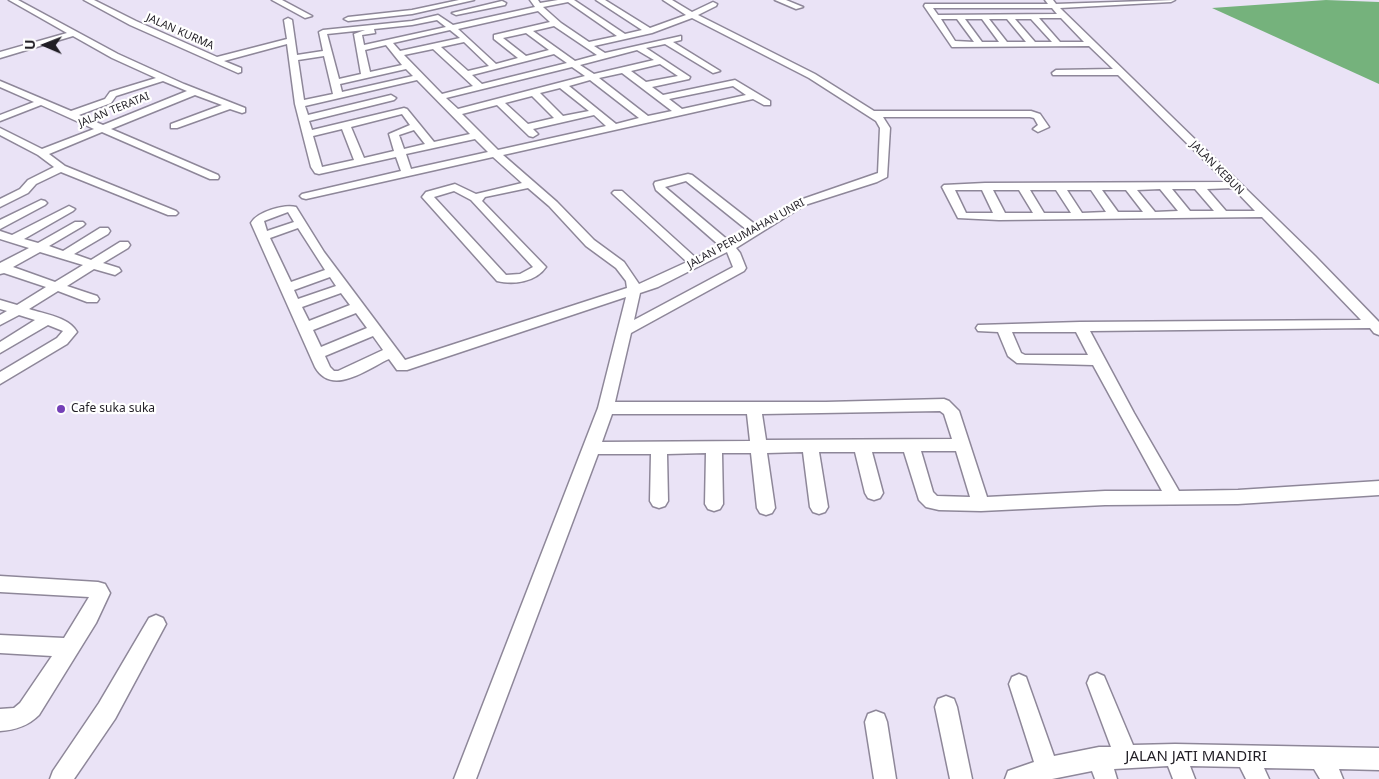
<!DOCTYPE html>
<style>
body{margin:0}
#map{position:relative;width:1379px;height:779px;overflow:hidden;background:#eae3f6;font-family:"Noto Sans",sans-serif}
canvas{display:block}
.north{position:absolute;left:20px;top:20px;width:50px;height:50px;-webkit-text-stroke:4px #fff;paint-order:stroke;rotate:271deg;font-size:14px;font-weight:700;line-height:20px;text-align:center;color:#211e25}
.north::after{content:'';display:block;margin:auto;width:18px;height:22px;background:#211e25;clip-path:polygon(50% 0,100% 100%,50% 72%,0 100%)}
</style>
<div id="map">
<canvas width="1379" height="779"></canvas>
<div class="north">U</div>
</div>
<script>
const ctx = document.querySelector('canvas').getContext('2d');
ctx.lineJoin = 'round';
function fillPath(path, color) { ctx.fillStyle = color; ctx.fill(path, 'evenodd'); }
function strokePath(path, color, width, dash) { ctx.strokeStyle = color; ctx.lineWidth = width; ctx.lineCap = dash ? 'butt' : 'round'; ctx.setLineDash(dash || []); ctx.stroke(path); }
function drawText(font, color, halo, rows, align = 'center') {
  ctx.font = font + ' "Noto Sans",sans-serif'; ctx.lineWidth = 4.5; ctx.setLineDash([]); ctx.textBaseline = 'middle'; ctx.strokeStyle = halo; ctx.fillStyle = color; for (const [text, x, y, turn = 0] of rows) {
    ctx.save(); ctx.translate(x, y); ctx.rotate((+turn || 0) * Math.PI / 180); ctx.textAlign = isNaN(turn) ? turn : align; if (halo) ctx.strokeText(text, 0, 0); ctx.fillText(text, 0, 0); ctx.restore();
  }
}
const forest = new Path2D(`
 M1326,0L1379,2V84L1212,8Z`);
const minor = new Path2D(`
 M9,0H18L118,54L184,84L245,108V112L242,113L230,109L177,128H171V124L222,105L195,95L111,129L218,175L219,177L218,179H210L102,132L49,154L65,166L176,211L178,213L176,215H168L61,172L36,184L28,193L0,207V199L20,189L28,180L54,167L38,155L0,135V128L42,149L94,129L41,105L0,121V115L34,102L0,87V81L71,111L105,99L110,92L156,78L112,58L73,36L0,58V52L67,33ZM163,81L187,91L103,125L79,115L111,103L116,96Z
 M84,0H94L136,21L217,57L287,39L284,20L288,18L292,20L297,55L323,51L319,32L323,30L412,21L438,15L453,25L535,7L530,0H538L540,3L558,0H574L625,34L642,30L596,0H605L650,28L686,15L663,0H672L692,12L713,2L717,4L716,6L698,15L815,74L874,111H1031L1040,114L1049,127L1038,132L1033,129L1038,125L1034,118L1030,117H883L890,128L887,177L877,182L805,205L736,248L740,253L746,268L744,271L631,333L615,402H826L944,399L949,401L959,411L987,497L1105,491H1162L1093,365L1017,363L1008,356L998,332L978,331L976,328L978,325L1080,322L1361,320L1262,217L999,220L958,218L942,187L944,185L985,183L1226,182L1118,75H1053L1052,73L1056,70L1113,69L1089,46L952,47L924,6L925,4H1048L1045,0H1053L1056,4L1175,0L1171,2L1060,8L1315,256L1379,322V335L1374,333L1370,328L1090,331L1134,413L1179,491L1238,490L1379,481V495L1238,504L1105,505L981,511L939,510L926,507L919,500L904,452H872L883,493L880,498L874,500L868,498L865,493L855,452H819L828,507L825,512L819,514L813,512L810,507L803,452L767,453L775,508L772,513L766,515L760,513L757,508L751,453H722L723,504L720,509L714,511L708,509L705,504L706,453L667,454L668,501L665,506L659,508L653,506L650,501L651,454H598L476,779H454L598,408L626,297L407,370H397L389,359C367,369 332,397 315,367L251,223C257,212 284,204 296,207L324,252L405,360L627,288L626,281L616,268L586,246L549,206L528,188L485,197L482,201L546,267C536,282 514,285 497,281L422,197L426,192L455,184L476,194L522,183L493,157L306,199L302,198L300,196L302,194L401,171L396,157L319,174L315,173L311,167L295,104L287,44L224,61L241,68V72L238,73L130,25ZM568,2L617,36L589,42L561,23L543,7ZM933,8H1052L1057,14L938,15ZM538,11L550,22L494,35V39L518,58L496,64L458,29ZM692,18L809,78L876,121L880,128L878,173L797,201L756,225L692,175L688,174L655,182L654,184L656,190L720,246L696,258L622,191H614L612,193L614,195L687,262L639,284L624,262L594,240L557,202L503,155L753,99L764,105H770V101L735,80L663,95L652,87L689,79L690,77L646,48L665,44L713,73L720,71L673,42L681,40V36L605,53L594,46L652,33ZM1039,18H1061L1084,42H1060ZM941,19H957L974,42L955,41ZM965,19H982L999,42H982ZM989,19H1007L1026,42H1007ZM1015,19H1031L1052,42H1035ZM437,20L446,27L364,45L362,35L375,33L374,29L412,25ZM554,26L597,55L575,61L533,31ZM365,30L354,34L361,74L339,79L327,34ZM450,30L460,38L400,51L393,43ZM526,33L549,50L526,56L503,38ZM464,42L489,66L468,71L441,47ZM386,45L402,65L370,72L365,50ZM433,49L473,86L442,94L404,55ZM637,50L654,60L594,74L580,65ZM554,54L567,63L482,84L472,75ZM324,56L333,94L304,100L298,60ZM660,64L678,76L646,82L631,71ZM572,67L585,76L458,109L446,98ZM406,69L413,76L342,92L340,84ZM622,73L672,111L648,116L599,78ZM417,80L470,134L434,142L407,109L404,108L312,130L309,121L394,100L396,98L391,95L308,115L305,106ZM590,80L639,118L616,124L569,86ZM733,86L746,95L682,109L669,99ZM560,88L589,111L563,116L540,93ZM532,96L554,118L528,124L505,103ZM497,105L529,136L533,137L538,134L533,129L594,115L606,126L498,150L462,114ZM402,114L410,125L389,134L394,151L364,158L351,127ZM342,129L354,160L322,167L313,136ZM414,130L425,144L404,149L399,135ZM475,139L488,152L411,169L406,154ZM686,181L747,230L729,241L665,187ZM1233,188L1255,211H1226L1207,189ZM1160,189L1178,211L1155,212L1137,190ZM1172,189H1195L1214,211H1190ZM955,190H982L993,213H966ZM993,190H1019L1033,213H1005ZM1030,190H1056L1071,213H1044ZM1067,190H1091L1106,212L1082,213ZM1102,190H1126L1143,212H1118ZM454,191L471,200L533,267L520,274L506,275L434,197ZM288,212L294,222L267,231L264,221ZM298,228L325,270L291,282L270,238ZM727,252L733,267L634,320L640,293L658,287ZM330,277L336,286L298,299L294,290ZM341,293L350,305L309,321L302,307ZM356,313L367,328L321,347L313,330ZM1012,332H1076L1088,355H1025L1021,353ZM373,336L383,350L338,371H334L330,367L325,356ZM940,411L944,414L952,439L766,440L762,414ZM612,414H747L750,441L602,442ZM921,451H956L970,497L937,496L933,492Z
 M272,0H282L312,16L305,18Z
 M459,0H474L412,14L348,21L344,19L348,17L412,10Z
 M775,0H786L803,7L796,9Z
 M502,1L506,3L505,5L456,15L452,13Z
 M41,200L45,201L47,203L45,205L0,229V220Z
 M69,206L75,209L73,211L24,239L38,243L75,222H83L85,224L83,226L49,246L63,251L100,228H108L110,231L108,234L74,254L91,260L120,242H128L130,245L128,248L103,263L119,268L121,271L115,275L94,269L67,286L97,296L99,299L97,302H87L58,291L29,309C44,314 69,317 77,332L67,344L0,384V372L57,338L63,331L48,325L0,353V342L35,320L19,315L0,325V315L7,311L0,309V300L17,305L46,287L4,273L0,274V263L29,248L0,239V231L12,235ZM40,252L83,265L55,282L13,267Z
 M0,576L98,582L105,584L110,593L96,623L39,715C28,726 15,730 0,731V709L14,708L20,703L52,656L0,653V635L64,638L89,597L0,592Z
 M156,615L163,618L166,624L115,719L74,779H50L53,771L99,703L149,618Z
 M1097,673L1104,676L1133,745L1175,744L1379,748V770L1339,769L1343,779H1320L1314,769L1264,768L1269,779H1246L1240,767L1190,766L1195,779H1173L1168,766L1114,769L1117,779H1095L1092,771L1052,779H1005L1008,771L1034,762L1009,684L1012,677L1019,674L1026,677L1054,756L1099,747H1111L1087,683L1090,676Z
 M946,696L954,699L957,707L972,779H950L935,707L938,699Z
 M876,711L884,714L887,722L896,779H874L865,722L868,714Z`);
const markers = [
 [61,409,5,"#7440b7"]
];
const farStreetnames = [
 ["JALAN KURMA",180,32,24],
 ["JALAN TERATAI",114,110,-22],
 ["JALAN KEBUN",1217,168,45],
 ["JALAN PERUMAHAN UNRI",746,234,-29]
];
const poiNames = [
 ["Cafe suka suka",71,409]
];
const nearStreetnames = [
 ["JALAN JATI MANDIRI",1196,757]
];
fillPath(forest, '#75b27c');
strokePath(minor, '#8e8799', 3);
fillPath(minor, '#fff');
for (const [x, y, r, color] of markers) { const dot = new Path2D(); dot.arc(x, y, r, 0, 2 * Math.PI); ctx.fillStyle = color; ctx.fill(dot); strokePath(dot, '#fff', 2); }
drawText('11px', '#211e25', '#fff', farStreetnames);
drawText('12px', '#211e25', '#fff', poiNames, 'left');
drawText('15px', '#211e25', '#fff', nearStreetnames);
</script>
